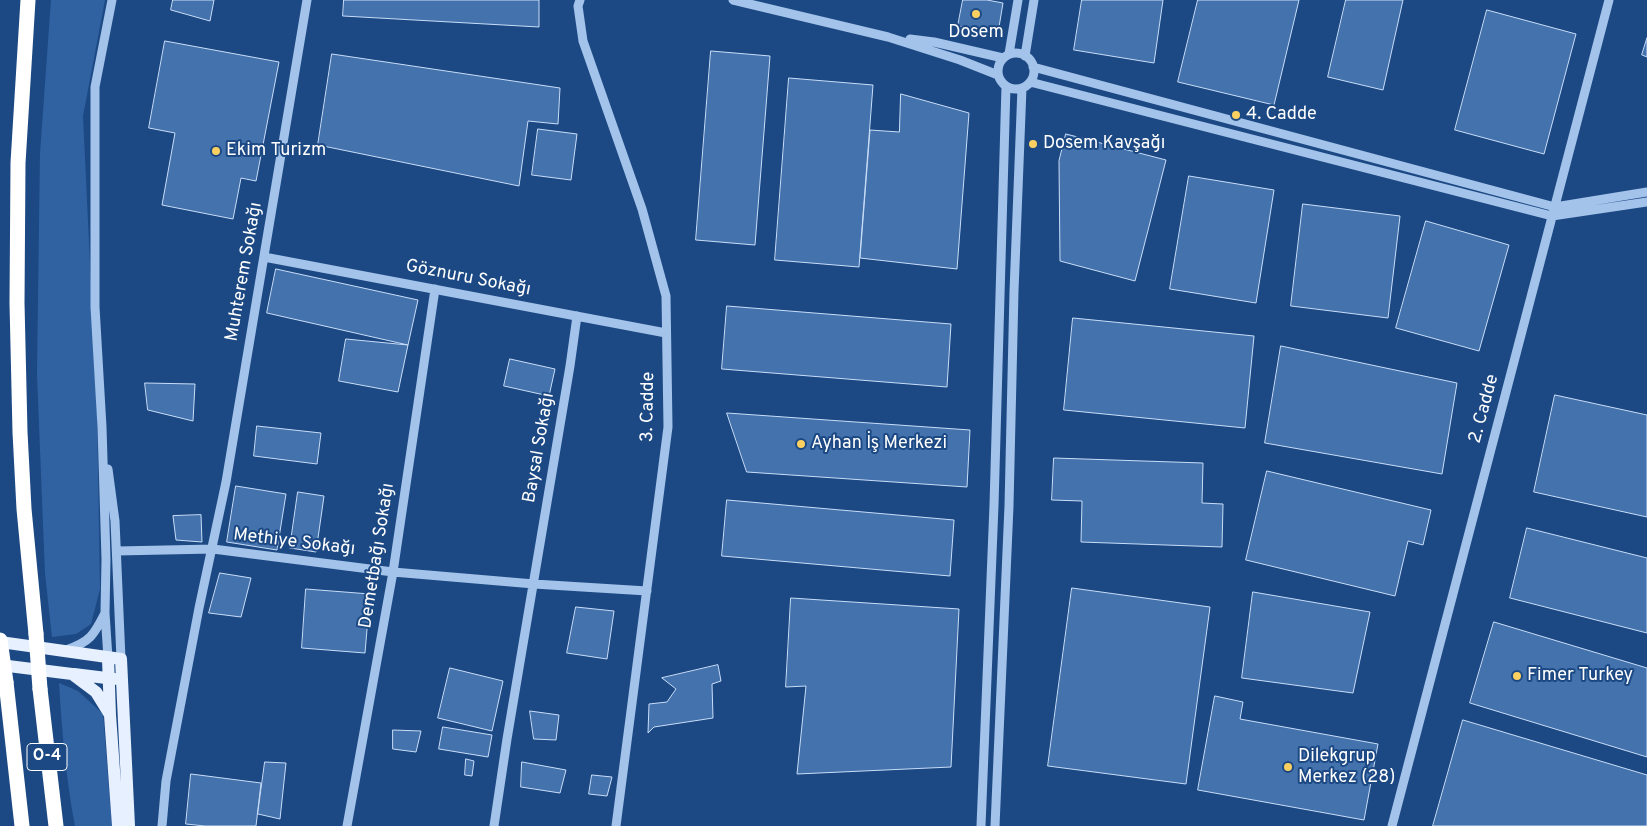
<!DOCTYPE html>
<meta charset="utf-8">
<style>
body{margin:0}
canvas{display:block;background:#1c4984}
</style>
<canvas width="1647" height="826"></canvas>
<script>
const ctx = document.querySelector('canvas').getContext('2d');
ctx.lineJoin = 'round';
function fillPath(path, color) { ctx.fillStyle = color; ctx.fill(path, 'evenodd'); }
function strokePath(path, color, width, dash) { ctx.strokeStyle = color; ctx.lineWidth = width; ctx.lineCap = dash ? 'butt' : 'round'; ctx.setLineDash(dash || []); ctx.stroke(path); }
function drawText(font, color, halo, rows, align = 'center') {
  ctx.font = font + ' Overpass,sans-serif'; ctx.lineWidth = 4; ctx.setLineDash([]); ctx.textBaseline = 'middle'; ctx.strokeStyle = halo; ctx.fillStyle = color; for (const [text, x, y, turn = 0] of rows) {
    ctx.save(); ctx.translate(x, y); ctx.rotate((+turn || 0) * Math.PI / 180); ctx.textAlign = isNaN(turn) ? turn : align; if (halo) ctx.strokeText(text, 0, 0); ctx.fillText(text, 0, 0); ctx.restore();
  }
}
const green = new Path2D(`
 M51,0H105L83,116L97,413L100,589L91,624L76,634L52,637L45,573L37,374L40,154Z
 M59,683L78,691L103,714L112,826H75C66,779 62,731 59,683Z`);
const building = new Path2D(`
 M173,0H214L210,21L171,10Z
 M344,0H539V27L343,16Z
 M963,0H987L1003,3L998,33L958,26Z
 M1082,0H1163L1154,63L1074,50Z
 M1198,0H1299L1274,105L1178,82Z
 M1346,0H1403L1383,90L1328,77Z
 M1487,10L1576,34L1544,154L1455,130Z
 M1647,38V57L1642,55Z
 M165,41L279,62L256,181L241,178L233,219L162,205L175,133L149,128Z
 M711,51L770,56L755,245L696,240Z
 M332,54L560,88L558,124L528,121L519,186L318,145Z
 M789,78L873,85L859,267L775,260Z
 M901,94L969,113L957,269L860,258L870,130L899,132Z
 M538,129L577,134L571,180L532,175Z
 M1066,134L1166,160L1135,281L1060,261L1059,161Z
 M1189,176L1274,190L1256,303L1170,289Z
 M1303,204L1400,216L1388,318L1291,306Z
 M1426,221L1509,245L1479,351L1396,328Z
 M276,269L418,300L408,345L267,313Z
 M727,306L951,324L947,387L722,369Z
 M1073,318L1254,336L1245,428L1064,410Z
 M346,339L408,345L398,392L339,381Z
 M1281,346L1457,383L1442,474L1265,443Z
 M510,359L555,369L549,396L504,386Z
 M145,383L195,384L193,421L148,410Z
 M1555,395L1647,415V517L1534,492Z
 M727,413L970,430L967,487L747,472Z
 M257,426L321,433L317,464L254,456Z
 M1054,458L1203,463L1202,503L1223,504L1222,547L1081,542L1082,501L1052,500Z
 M1267,471L1431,510L1423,545L1408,541L1395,596L1246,560Z
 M236,486L286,494L277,550L227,542Z
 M298,492L324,496L316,552L290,548Z
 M727,500L954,520L950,576L722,556Z
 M201,515L202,542L176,540L173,516Z
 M1527,528L1647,558V633L1510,598Z
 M220,573L251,578L241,617L209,613Z
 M1072,588L1210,607L1186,784L1048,766Z
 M306,589L370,594L365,653L302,648Z
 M1253,592L1370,612L1353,693L1242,678Z
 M791,598L959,609L951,767L797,774L806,686L786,687Z
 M576,607L614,611L607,659L567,653Z
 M1494,622L1647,668V757L1470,703Z
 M718,665L721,681L712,684L713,718L654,727L648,733L649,704L667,702L676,689L662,678Z
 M450,668L503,681L492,731L438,718Z
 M1215,696L1243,702L1240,719L1378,744L1364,820L1198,790Z
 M530,711L559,715L556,740L534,739Z
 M1463,720L1647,775V826H1433Z
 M443,727L492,735L488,757L439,749Z
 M393,730L421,731L416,752L393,749Z
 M466,759L474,761L472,776L465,775Z
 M265,762L286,763L280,819L258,814Z
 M522,762L566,770L560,793L521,787Z
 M191,774L261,783L256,826H205L186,824Z
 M592,775L612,777L607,796L589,794Z`);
const minor = new Path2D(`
 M580,0L578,6L583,41L642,209L666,296L668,427L616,826
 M733,0L888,37L960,60L998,75
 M910,39L934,42L1003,58
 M998 71a18 18 0 1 1 36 0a18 18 0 1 1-36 0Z
 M1009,54L1018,0
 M1025,56L1034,0
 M1033,67L1555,207L1647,192
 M1030,82L1552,216L1647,202
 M264,257L666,333
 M108,469L115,521L121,659
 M117,551L213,549L393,572L534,584L647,591
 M66,650C90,642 94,635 105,613
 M108,658L105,613L106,559L102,427L95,307V87L112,0
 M162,826L166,781L199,608L226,482L307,0
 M347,826L393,572L435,289
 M494,826L507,739L570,366L577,316
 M981,826L994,505L1006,86
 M995,826L1009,506L1014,291L1022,88
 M1392,826L1609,0`);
const major = new Path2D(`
 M0,642L121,659L129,826
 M108,658L110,715L118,826
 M0,665L72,674L96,692L109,713
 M74,674L114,679`);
const highway = new Path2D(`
 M28,0L18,163L17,303L20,432L24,509L36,634
 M6,682L22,826
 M40,689L56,826`);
const highwayBridge = new Path2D(`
 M36,634L40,689
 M0,640L6,682`);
const markers = [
 [976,14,5,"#fbd061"],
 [1236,115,5,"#fbd061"],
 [1033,144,5,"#fbd061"],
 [216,151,5,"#fbd061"],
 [801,444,5,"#fbd061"],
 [1517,676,5,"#fbd061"],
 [1288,767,5,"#fbd061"]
];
const shields = [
 [47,757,40]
];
const shieldNames = [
 ["O-4",47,757]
];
const poiNames = [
 ["Dosem",976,33,"center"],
 ["4. Cadde",1246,115],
 ["Dosem Kavşağı",1043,144],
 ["Ekim Turizm",226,151],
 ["Ayhan İş Merkezi",811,444],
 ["Fimer Turkey",1527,676],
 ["Dilekgrup",1298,757],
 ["Merkez (28)",1298,778]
];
const streetNames = [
 ["Muhterem Sokağı",245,272,-80],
 ["Göznuru Sokağı",468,279,11],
 ["3. Cadde",649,407,-89],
 ["2. Cadde",1485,409,-75],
 ["Baysal Sokağı",540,448,-80],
 ["Methiye Sokağı",294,543,7],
 ["Demetbağı Sokağı",378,556,-81]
];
fillPath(green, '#3062a2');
fillPath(building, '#4472ad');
strokePath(building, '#c8ddf8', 1);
strokePath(minor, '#a3c3ea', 9);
strokePath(major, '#e7f0fe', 12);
strokePath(highway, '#fff', 15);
strokePath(highwayBridge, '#fff', 15);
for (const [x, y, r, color] of markers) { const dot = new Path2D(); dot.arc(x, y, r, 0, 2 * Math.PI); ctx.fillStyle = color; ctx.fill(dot); strokePath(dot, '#1c4984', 2); }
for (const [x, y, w] of shields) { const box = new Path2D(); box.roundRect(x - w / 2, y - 13.5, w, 27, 4); ctx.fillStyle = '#1c4984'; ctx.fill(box); strokePath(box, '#fff', 1); }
drawText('bold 16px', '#fff', null, shieldNames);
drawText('18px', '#fff', '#1c4984', poiNames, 'left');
drawText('18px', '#fff', '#1c4984', streetNames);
</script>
